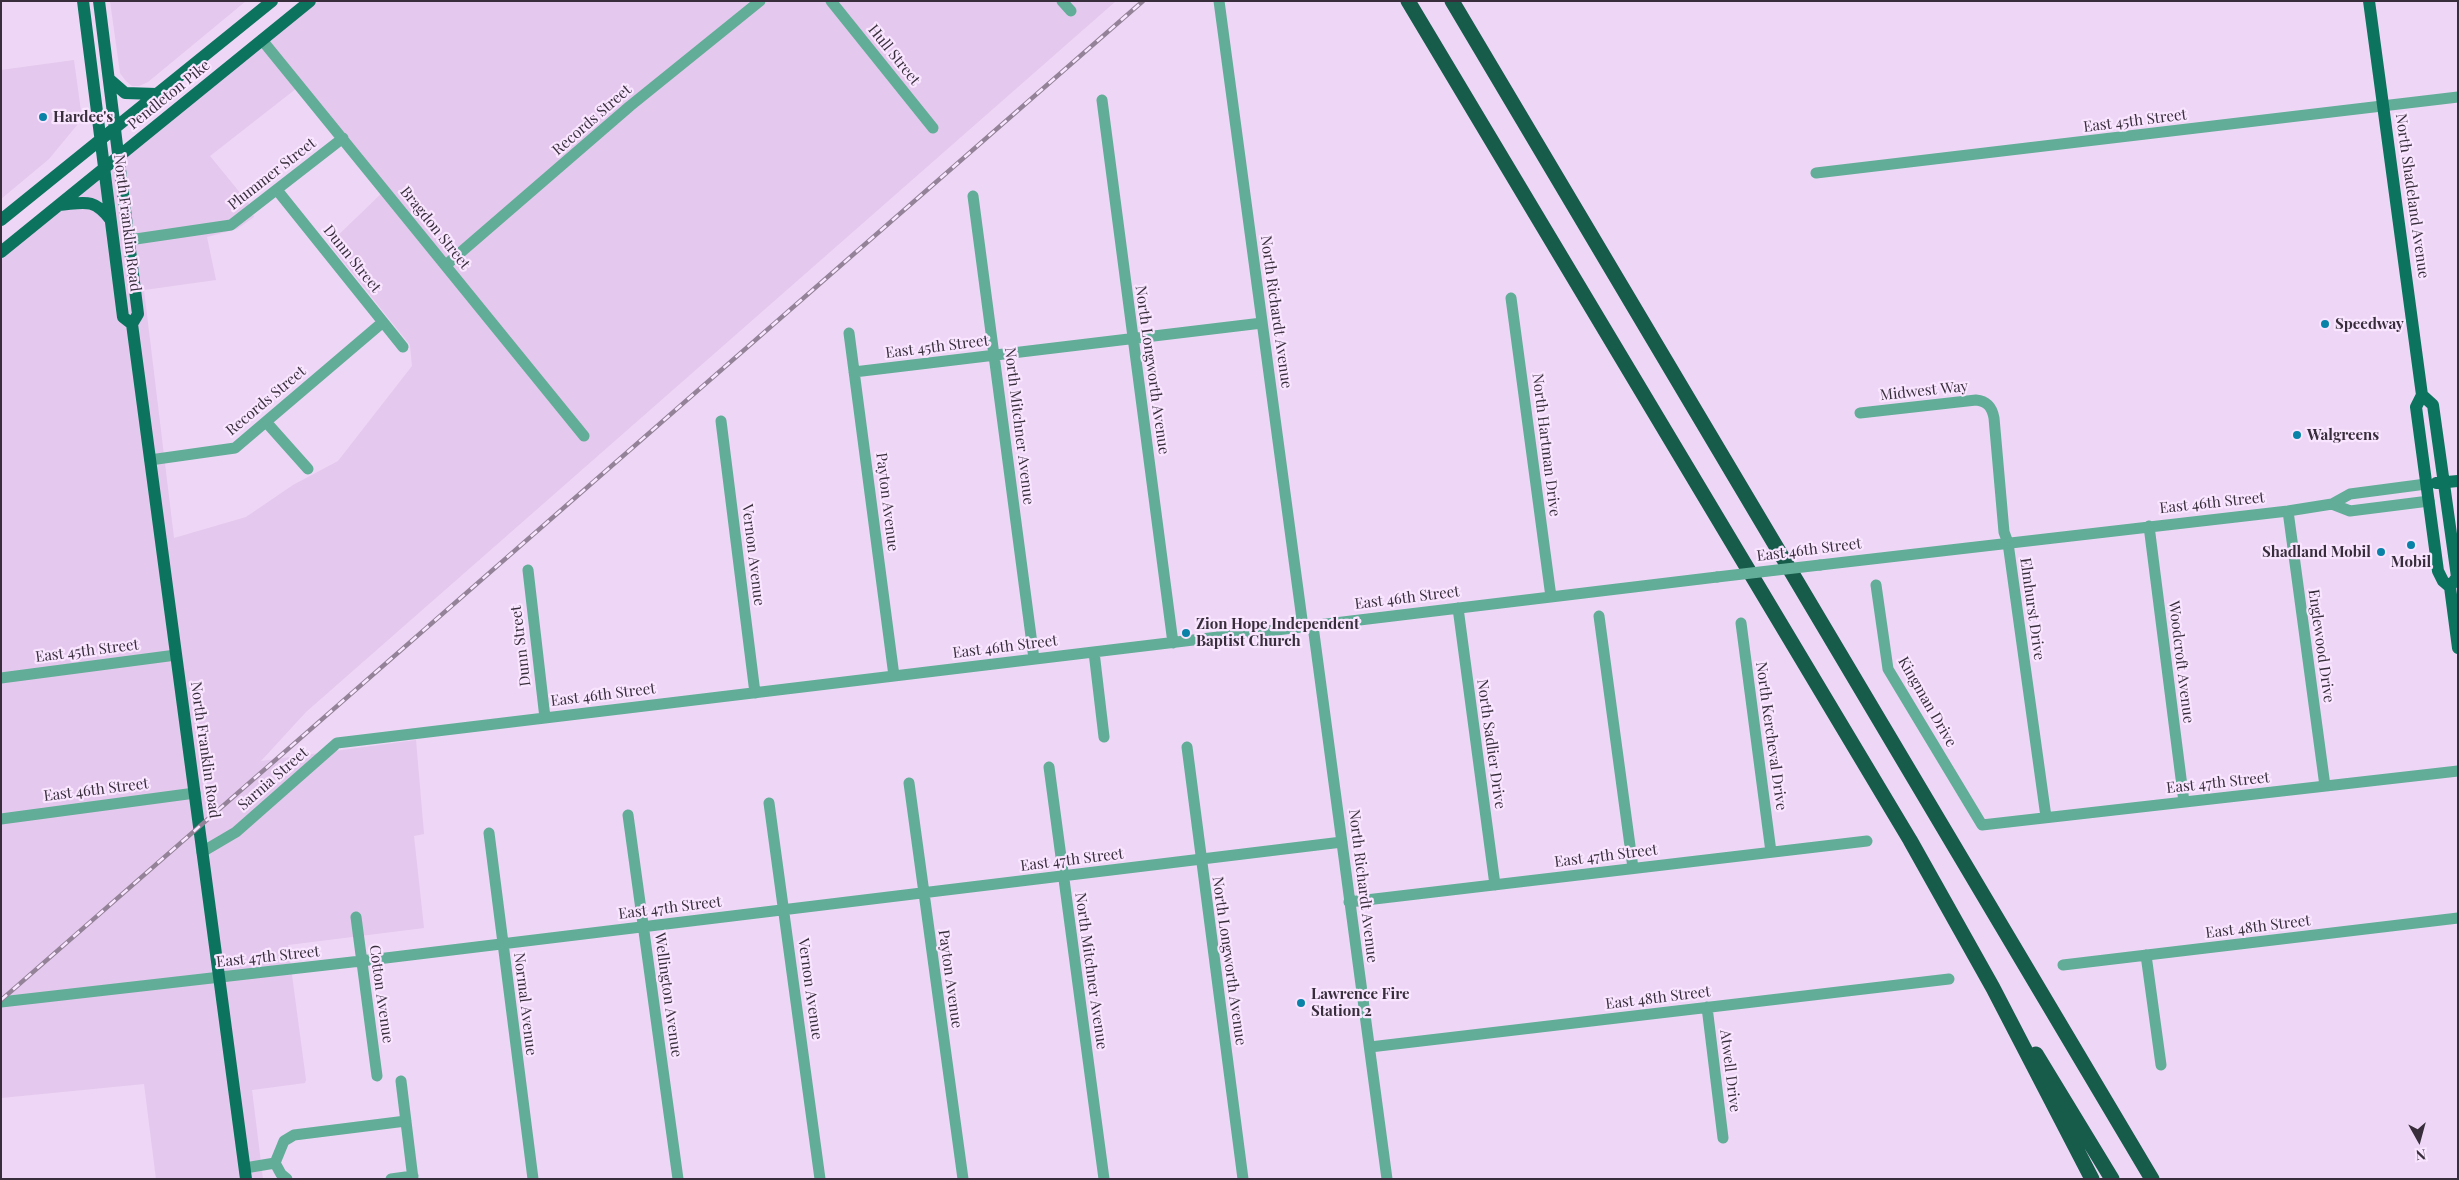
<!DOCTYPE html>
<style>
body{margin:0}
#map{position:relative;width:2459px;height:1180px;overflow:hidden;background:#eed6f6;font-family:"Playfair Display",serif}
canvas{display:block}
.frame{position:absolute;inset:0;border:2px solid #382e3b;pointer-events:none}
.north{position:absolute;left:2394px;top:1115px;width:50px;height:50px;-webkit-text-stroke:4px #f9e5ff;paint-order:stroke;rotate:173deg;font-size:14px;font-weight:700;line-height:20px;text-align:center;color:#382e3b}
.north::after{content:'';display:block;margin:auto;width:18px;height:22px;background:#382e3b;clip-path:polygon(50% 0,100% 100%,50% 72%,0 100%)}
</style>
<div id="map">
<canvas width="2459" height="1180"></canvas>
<div class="frame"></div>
<div class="north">N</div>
</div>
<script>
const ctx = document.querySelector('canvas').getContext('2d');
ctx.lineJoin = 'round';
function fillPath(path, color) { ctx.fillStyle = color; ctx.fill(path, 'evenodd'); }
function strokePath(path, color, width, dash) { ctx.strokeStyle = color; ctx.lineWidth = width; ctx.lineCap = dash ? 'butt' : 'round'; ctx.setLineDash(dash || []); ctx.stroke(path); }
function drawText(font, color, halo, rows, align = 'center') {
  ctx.font = font + ' "Playfair Display",serif'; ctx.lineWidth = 4.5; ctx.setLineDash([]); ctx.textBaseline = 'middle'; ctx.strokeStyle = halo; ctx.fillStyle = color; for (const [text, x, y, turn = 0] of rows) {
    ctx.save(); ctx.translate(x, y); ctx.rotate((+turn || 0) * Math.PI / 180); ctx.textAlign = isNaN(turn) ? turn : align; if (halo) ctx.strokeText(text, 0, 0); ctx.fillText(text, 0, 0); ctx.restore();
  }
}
const built = new Path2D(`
 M110,1H246L148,82L139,86H132L126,81L120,73Z
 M318,1H1116L306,712L261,761L416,740L424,834L414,836L424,928L288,945L306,1080L305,1083L252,1090L263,1179H156L144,1084L1,1098V259ZM297,88L383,192L329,244L410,345L412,366L338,461L293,485L246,517L174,538L144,290L216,280L207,237L237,229L254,217L250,205L210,156Z
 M74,60L82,119L49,159L1,199V70Z`);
const minor = new Path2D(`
 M831,1L933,128
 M1062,1L1071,11
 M1219,1L1303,627
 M262,40L584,436
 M1102,100L1173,643
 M1816,173L2458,97
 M277,190L403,347
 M973,196L1034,659
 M129,240L231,225L343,138
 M446,265L630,106L760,1
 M1511,298L1551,597
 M849,333L894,676
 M854,372L1262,323
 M1860,413L1976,400C1987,401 1992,407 1994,418L2004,532L2008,543L2046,817
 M721,421L755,693
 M267,423L308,469
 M150,460L235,448L383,322
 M2332,504L2350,511L2429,501
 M2288,511L2325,786
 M2149,526L2184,802
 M1820,565L2288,511L2332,504L2350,494L2426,484
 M528,570L545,718
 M1876,585L1888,669L1982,825L2458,771
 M1458,608L1495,885
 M1599,616L1633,868
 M1741,623L1771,852
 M1313,626L1387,1179
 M1094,652L1104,737
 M1,678L176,655
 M1187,747L1243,1179
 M1049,767L1104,1179
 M909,783L963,1179
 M769,803L820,1179
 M628,815L678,1179
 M1,819L195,793
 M489,833L533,1179
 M202,852L236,832L337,743L1717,577
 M1349,902L1867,841
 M356,917L377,1076
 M2146,955L2161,1065
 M2063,965L2458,918
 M1,1002L361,961L1342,842
 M1707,1007L1723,1138
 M1370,1047L1949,979
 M401,1081L413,1179
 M275,1163L284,1141L294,1135L406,1121
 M245,1168L275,1163L281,1174L287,1179
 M391,1179L413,1176`);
const major = new Path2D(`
 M83,1L123,317L132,324
 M99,1L138,314L132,324L246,1179
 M2369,1L2422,395L2433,405L2457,577L2450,587
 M109,79L125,93L157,94
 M59,205C83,203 93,197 110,219
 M1,220L272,1
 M1,252L310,1
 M2422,395L2416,407L2438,571L2443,581L2450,587L2458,648
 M2436,483L2458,481`);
const highway = new Path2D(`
 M1408,1L1910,840L1993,988L2092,1179
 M1452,1L2152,1179
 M2036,1054L2112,1179`);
const rail = new Path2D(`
 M1,1000L1143,1`);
const minorBridge = new Path2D(`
 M1717,577L1820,565`);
const markers = [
 [43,117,5,"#0982a7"],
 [2325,324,5,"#0982a7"],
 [2297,435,5,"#0982a7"],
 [2411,545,5,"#0982a7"],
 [2381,552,5,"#0982a7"],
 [1186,633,5,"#0982a7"],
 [1301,1003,5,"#0982a7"]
];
const streetNames = [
 ["Hull Street",894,55,51],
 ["Pendleton Pike",169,95,-39],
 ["Records Street",592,120,-41],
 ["East 45th Street",2135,121,-7],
 ["Plummer Street",272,174,-38],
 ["North Shadeland Avenue",2412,196,82],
 ["North Franklin Road",127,223,83],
 ["Bragdon Street",435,228,51],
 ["Dunn Street",352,259,51],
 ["North Richardt Avenue",1276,312,82],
 ["East 45th Street",937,347,-7],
 ["North Longworth Avenue",1152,370,82],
 ["Midwest Way",1924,391,-6],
 ["Records Street",266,401,-40],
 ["North Mitchner Avenue",1019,426,83],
 ["North Hartman Drive",1546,445,83],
 ["Payton Avenue",887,502,83],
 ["East 46th Street",2212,503,-6],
 ["East 46th Street",1809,550,-7],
 ["Vernon Avenue",753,555,83],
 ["East 46th Street",1407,598,-7],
 ["Elmhurst Drive",2032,609,82],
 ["Dunn Street",521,646,-97],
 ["Englewood Drive",2321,646,82],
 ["East 46th Street",1005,647,-7],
 ["East 45th Street",87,651,-7],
 ["Woodcroft Avenue",2181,662,83],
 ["East 46th Street",603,695,-7],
 ["Kingman Drive",1927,702,60],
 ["North Kercheval Drive",1771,736,82],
 ["North Sadlier Drive",1491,744,82],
 ["North Franklin Road",205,750,82],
 ["Sarnia Street",273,779,-41],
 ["East 47th Street",2218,783,-6],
 ["East 46th Street",96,790,-7],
 ["East 47th Street",1606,856,-7],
 ["East 47th Street",1072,860,-7],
 ["North Richardt Avenue",1363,886,83],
 ["East 47th Street",670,908,-7],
 ["East 48th Street",2258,927,-7],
 ["East 47th Street",268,957,-6],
 ["North Longworth Avenue",1229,961,82],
 ["North Mitchner Avenue",1091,971,82],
 ["Payton Avenue",950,979,82],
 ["Vernon Avenue",810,989,82],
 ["Cotton Avenue",381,994,82],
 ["Wellington Avenue",668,995,82],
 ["East 48th Street",1658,998,-7],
 ["Normal Avenue",525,1004,83],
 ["Atwell Drive",1730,1071,83]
];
const poiNames = [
 ["Hardee's",53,117],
 ["Speedway",2335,324],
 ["Walgreens",2307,435],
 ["Shadland Mobil",2371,552,"right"],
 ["Mobil",2411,562,"center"],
 ["Zion Hope Independent",1196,624],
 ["Baptist Church",1196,641],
 ["Lawrence Fire",1311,994],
 ["Station 2",1311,1011]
];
fillPath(built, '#e4c8ed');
strokePath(minor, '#62ad97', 11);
strokePath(major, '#0c745e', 12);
strokePath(highway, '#175c4b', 15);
strokePath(rail, '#938298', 4.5);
strokePath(rail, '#f9e5ff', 2.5, [8]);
strokePath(minorBridge, '#62ad97', 11);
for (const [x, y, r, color] of markers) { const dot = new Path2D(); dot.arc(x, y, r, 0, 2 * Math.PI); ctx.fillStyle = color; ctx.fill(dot); strokePath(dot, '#f9e5ff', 2); }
drawText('15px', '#382e3b', '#f9e5ff', streetNames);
drawText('bold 15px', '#382e3b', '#f9e5ff', poiNames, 'left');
</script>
